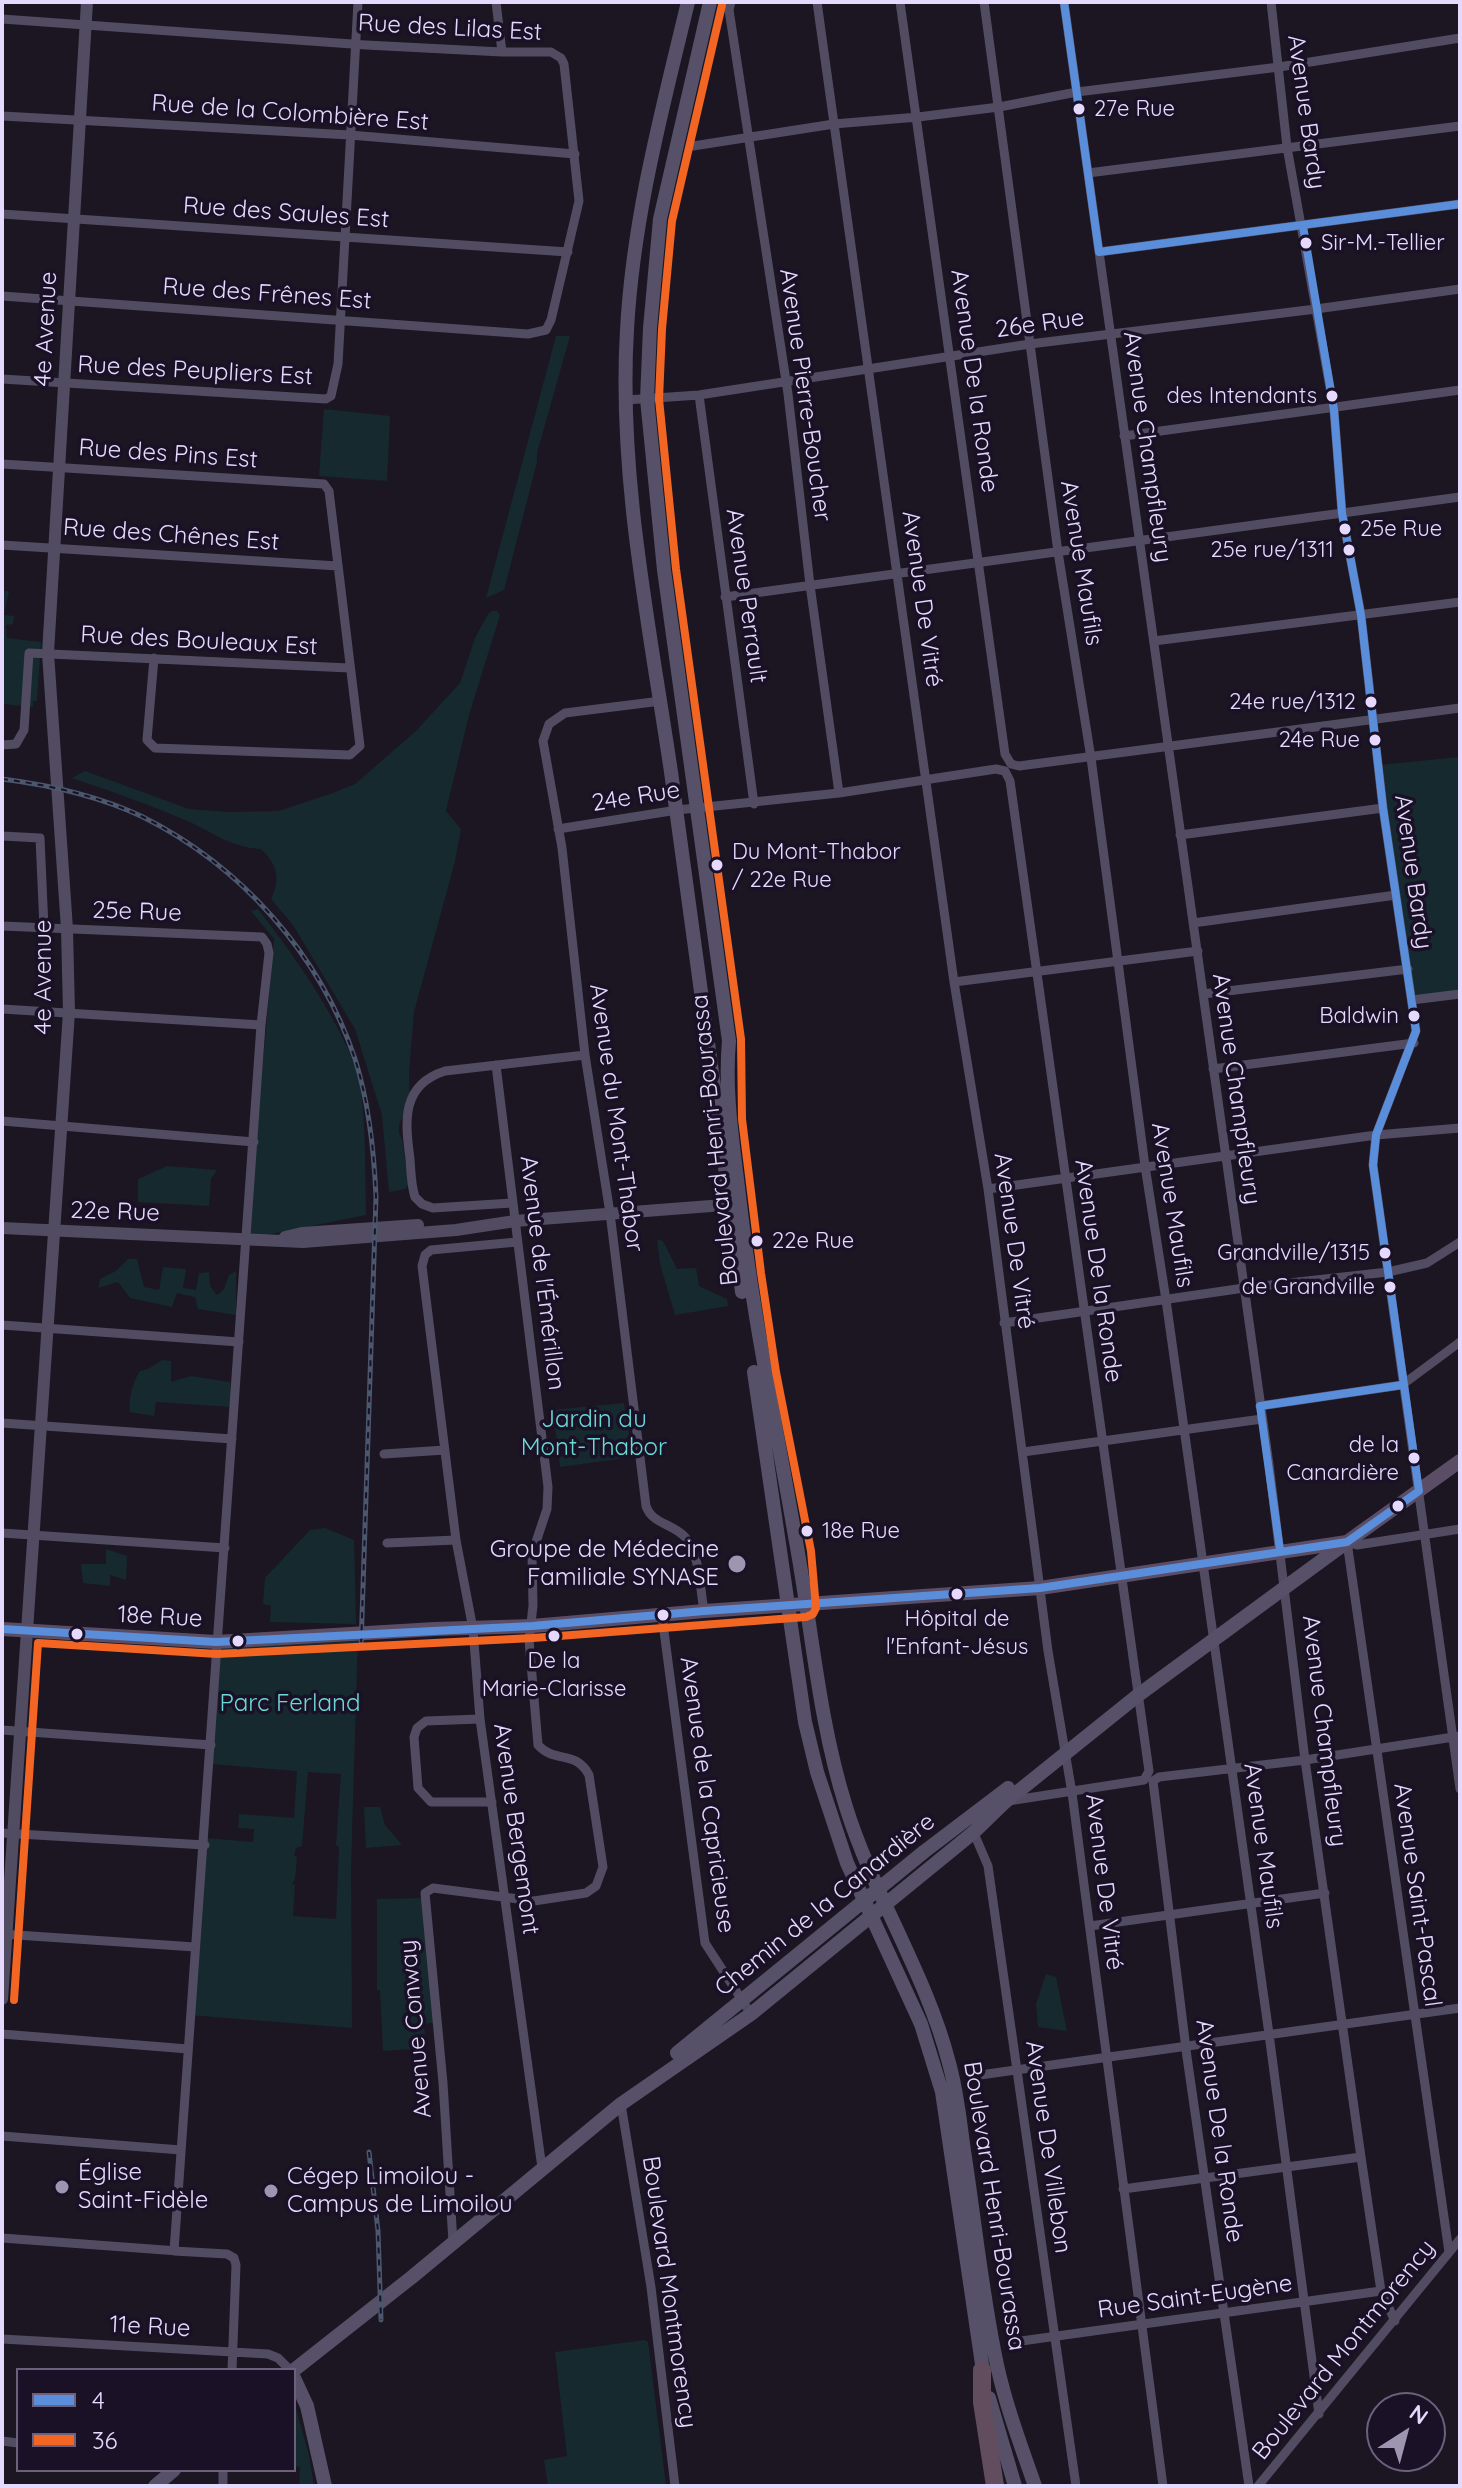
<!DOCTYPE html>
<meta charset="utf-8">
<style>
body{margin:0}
#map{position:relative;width:1462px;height:2488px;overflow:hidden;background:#1b1622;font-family:Quicksand,sans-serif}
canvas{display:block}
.frame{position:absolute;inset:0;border:4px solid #e5dafd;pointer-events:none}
.legend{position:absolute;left:16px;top:2368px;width:280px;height:104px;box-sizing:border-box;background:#1a1127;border:2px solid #6b617d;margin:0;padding:10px 14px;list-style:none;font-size:24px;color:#e5dafd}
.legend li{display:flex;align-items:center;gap:16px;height:40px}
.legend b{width:40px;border:2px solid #6b617d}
.north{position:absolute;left:1366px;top:2392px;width:80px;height:80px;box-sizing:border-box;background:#1a1127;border:2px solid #6b617d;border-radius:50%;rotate:36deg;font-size:22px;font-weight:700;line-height:32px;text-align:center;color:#e5dafd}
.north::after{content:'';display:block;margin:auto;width:28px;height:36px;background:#9e95b0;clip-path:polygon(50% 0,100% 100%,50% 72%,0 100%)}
</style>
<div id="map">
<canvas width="1462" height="2488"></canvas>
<div class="frame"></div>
<ul class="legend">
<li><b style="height:10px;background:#5a8edb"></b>4</li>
<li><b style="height:10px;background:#f26522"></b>36</li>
</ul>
<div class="north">N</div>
</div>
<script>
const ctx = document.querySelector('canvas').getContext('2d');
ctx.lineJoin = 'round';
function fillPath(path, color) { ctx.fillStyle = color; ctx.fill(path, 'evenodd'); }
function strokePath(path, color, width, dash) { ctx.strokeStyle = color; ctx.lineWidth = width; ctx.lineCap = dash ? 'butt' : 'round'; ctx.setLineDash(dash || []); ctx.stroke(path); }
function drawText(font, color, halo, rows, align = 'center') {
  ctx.font = font + ' Quicksand,sans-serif'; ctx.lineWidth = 7; ctx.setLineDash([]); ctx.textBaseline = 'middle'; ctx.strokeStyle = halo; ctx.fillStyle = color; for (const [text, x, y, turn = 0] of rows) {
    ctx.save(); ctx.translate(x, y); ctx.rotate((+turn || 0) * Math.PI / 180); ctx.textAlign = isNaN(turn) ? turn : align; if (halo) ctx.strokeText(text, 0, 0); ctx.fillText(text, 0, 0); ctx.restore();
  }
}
const green = new Path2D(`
 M556,336H570L537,453V462L504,590L486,598Z
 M324,409L390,416L387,481L319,476Z
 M2,591H9L4,615L14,616L13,624L6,625L7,638L41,642L37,701H33V707L2,704Z
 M492,611H497L500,615L469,715L446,811L461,829L455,861L414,1012L409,1072L410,1105L399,1124V1133L402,1140L409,1184L405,1189L389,1192L382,1115L355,1029L293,925L271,899C281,878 277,864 261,849C228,847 214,832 185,820C148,804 110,791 72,778L85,771L189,809L229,812L279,811L330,794L355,784L416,731L460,683L475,638L488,614Z
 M1460,757V994L1412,1000L1379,765Z
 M258,909C291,951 354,1038 361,1091C366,1132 365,1174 366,1215L247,1239L274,939L251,911Z
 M167,1166L217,1170L211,1179L209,1206L138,1202V1179Z
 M657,1239L663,1241L677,1269L696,1268L699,1286L727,1299L728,1306L675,1315L660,1264Z
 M128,1259H137L144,1287L159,1290L163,1267L186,1269L183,1288L196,1290L199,1273L209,1272L210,1286L217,1295L224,1289L229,1275L236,1271V1315L198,1309L195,1297L177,1293L172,1307L130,1298L118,1282L98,1288L100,1279L116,1271Z
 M162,1360L171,1361V1382L191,1376L230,1382L233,1407L156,1402L154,1416L130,1412C128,1399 133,1381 140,1371L148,1369Z
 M624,1403L633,1457L560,1467L553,1410Z
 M325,1528L354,1540L356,1624L270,1622L271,1606L263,1604L265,1578L310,1530Z
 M106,1549L127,1556L126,1580L110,1575V1586L83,1583L81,1564H106Z
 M358,1634L351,1868L352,2028L190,2015L205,1838L253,1842L254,1829L238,1828L239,1814L294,1818L297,1771L210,1764L216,1642ZM308,1772L341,1774L336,1845L339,1847L336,1919L293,1916L295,1885L292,1884L295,1879L297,1857L294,1856L296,1848L302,1846Z
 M364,1807H380L385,1825L402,1845L366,1848Z
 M424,1898L437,2022L424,2024L426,2048L383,2051L380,1990H377V1899Z
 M1046,1974L1056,1977L1067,2031L1038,2027L1036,2004Z
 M645,2340L648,2342L666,2486H548L544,2460L567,2456L555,2352Z
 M294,2401L309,2455L314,2486H299L300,2467L294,2466Z`);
const minor = new Path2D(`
 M496,2L502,52
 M731,2L729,10L788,394L810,585L839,793
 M817,2L954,982L988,1189L1048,1651L1072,1793L1163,2486
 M900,2L1005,754L1011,764L1019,766L1460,708
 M984,2L1058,552L1091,758L1145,1166L1166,1300L1269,2034L1319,2414
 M1064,2L1269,1464L1305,1760L1361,2157L1381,2291L1395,2321
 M1271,2L1287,147L1334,410L1342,513L1361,615L1383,808L1416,1031L1376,1135L1373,1165L1460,1789
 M2,19L366,45L502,52H551L561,58L564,64L579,201L551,320L546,330L528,334L2,296
 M2,116L350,135L575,154
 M693,146L834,124L918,117L999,107L1077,92L1279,67L1460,38
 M1088,173L1460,126
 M2,214L568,252
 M1099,252L1460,204
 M2,379L326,399L331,396L338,364L358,2
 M699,395L754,804
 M626,400L699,395L1030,344L1316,309L1460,289
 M1124,436L1460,390
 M2,464L324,484L329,491L360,746L350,755L155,748L147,740L154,658
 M2,545L338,566
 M725,597L1460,497
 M1154,641L1460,602
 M661,701L565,713L549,724L543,741L562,848L585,1055L610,1213L646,1506C652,1524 672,1523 685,1537C700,1554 700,1589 704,1611
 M2,745L16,744L24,730L29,653L349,668
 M558,829L677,810L839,793L996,769L1005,771L1010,781L1149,1771L1144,1780L1008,1801
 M1180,835L1383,808
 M2,836L40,838L44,928
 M1193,923L1396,895
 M2,926L262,937L267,944L269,953L261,1025L174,2251
 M954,982L1198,951
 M1203,994L1408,969
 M1412,1000L1460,994
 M2,1009L261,1025
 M1213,1069L1414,1043
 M2,1121L254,1142
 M988,1189L1376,1135L1460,1128
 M512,1203L433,1208L422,1204L415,1197C411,1185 411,1172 410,1159C405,1121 401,1085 445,1071L585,1055
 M517,1242L431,1250L425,1255L422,1266L456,1540L473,1629L480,1719L542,2168
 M1004,1323L1244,1288L1388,1272L1427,1263L1460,1242
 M2,1325L239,1342
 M1260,1406L1402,1385L1460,1342
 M2,1423L232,1439
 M1023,1452L1262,1419
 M384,1454L445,1450
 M2,1533L225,1548
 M387,1543L456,1540
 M662,1616L705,1943L751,2014
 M480,1719L426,1721L417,1728L414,1737L418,1788L431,1802H492
 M2,1730L211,1745
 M973,1831L988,1866L1076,2486
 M2,1833L205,1845
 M1090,1926L1325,1893
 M2,1934L195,1947
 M2,2034L188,2049
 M980,2075L1460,2008
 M621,2104L651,2287L675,2486
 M2,2136L181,2150
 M1123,2189L1361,2157
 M2,2238L178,2251
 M453,2242L443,2083L425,1893L433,1888L534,1901L586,1893L596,1886L603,1867L589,1775C575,1749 555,1764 538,1745L529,1640L533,1606L532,1554L547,1509L548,1487L496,1065
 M175,2248L174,2251L227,2254L234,2258L236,2265L232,2370
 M1449,2252L1347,1542L1357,1545L1460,1529
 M2,2339L268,2354L278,2358L290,2370
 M1014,2342L1381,2291
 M2,2441L18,2443
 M223,2486V2470
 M1249,2486L1187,2057L1153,1781L1159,1777L1305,1760L1460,1736
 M1258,2486L1460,2239`);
const tertiary = new Path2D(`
 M2,1228L303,1242L456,1230L515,1221L737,1204
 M285,1237L302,1233L418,1225
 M2,1999L69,1012L67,929L48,653L87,2`);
const secondary = new Path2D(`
 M688,2C662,110 633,218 627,330C618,475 650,629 671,772C696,945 717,1119 742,1292
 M710,2L660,219L650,328L647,399L664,570L729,1041C724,1095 734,1150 740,1204C753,1316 776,1425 795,1536C812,1627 818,1718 846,1807C873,1894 927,1976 949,2063C957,2091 960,2122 964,2151C975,2222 982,2295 997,2365C1006,2406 1021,2446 1035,2486
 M754,1372L805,1722L817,1772L847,1863L921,2024L942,2092L984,2378
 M677,2053L925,1851L1008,1788
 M294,2370L412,2277L621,2104L751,2014L974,1832L1005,1802L1137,1696L1347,1542
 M294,2378L307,2406L325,2486
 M989,2398L1015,2486
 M155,2486L174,2470`);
const primary = new Path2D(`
 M2,1629L216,1642L435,1629L532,1626L704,1611L1040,1588L1347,1542L1460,1461`);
const motorway = new Path2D(`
 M982,2370V2402L995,2486`);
const rail = new Path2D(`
 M2,779C50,785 99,796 143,817C241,866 320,954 355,1059C369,1103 374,1150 376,1197L361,1647
 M369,2152L378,2231L381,2320`);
const bus1 = new Path2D(`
 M1064,2L1099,252L1460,204
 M1280,1550L1260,1406L1402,1385
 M2,1629L216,1642L532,1626L704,1611L1040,1588L1347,1542L1419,1491L1373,1165L1376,1135L1416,1031L1383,808L1361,615L1342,513L1334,410L1303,226`);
const bus2 = new Path2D(`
 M14,2000L38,1643L217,1654L533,1638L806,1617L813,1614L816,1608L811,1551L776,1372L761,1273L742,1119L741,1039L676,569L659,399L662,329L672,221L722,5`);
const markers = [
 [1079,109,7,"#e5dafd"],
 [1306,243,7,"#e5dafd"],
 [1332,396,7,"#e5dafd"],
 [1345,529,7,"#e5dafd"],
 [1349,550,7,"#e5dafd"],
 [1371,702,7,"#e5dafd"],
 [1375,740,7,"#e5dafd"],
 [717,865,7,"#e5dafd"],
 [1414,1016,7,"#e5dafd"],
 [757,1241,7,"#e5dafd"],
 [1385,1253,7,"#e5dafd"],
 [1390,1287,7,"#e5dafd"],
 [1414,1458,7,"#e5dafd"],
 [1398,1506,7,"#e5dafd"],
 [807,1531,7,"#e5dafd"],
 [737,1564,10,"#9e95b0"],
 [957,1594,7,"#e5dafd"],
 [663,1615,7,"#e5dafd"],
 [77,1634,7,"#e5dafd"],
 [554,1636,7,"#e5dafd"],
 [238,1641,7,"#e5dafd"],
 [62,2187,8,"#9e95b0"],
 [271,2191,8,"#9e95b0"]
];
const busNames = [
 ["27e Rue",1094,109,"left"],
 ["Sir-M.-Tellier",1321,243,"left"],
 ["des Intendants",1317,396],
 ["25e Rue",1360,529,"left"],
 ["25e rue/1311",1334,550],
 ["24e rue/1312",1356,702],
 ["24e Rue",1360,740],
 ["Du Mont-Thabor",732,852,"left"],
 ["/ 22e Rue",732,880,"left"],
 ["Baldwin",1399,1016],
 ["22e Rue",772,1241,"left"],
 ["Grandville/1315",1370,1253],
 ["de Grandville",1375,1287],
 ["de la",1399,1445],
 ["Canardière",1399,1473],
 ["18e Rue",822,1531,"left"],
 ["Hôpital de",957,1619,"center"],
 ["l'Enfant-Jésus",957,1647,"center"],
 ["De la",554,1661,"center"],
 ["Marie-Clarisse",554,1689,"center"]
];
const streetNames = [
 ["Rue des Lilas Est",450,28,3],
 ["Avenue Bardy",1306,112,82],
 ["Rue de la Colombière Est",290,113,4],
 ["Rue des Saules Est",286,213,4],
 ["Rue des Frênes Est",267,294,4],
 ["26e Rue",1040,324,-8],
 ["4e Avenue",46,329,-87],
 ["Rue des Peupliers Est",195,371,3],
 ["Avenue De la Ronde",974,381,82],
 ["Avenue Pierre-Boucher",805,395,82],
 ["Avenue Champfleury",1147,447,82],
 ["Rue des Pins Est",168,454,4],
 ["Rue des Chênes Est",171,535,4],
 ["Avenue Maufils",1081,563,81],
 ["Avenue Perrault",746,596,82],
 ["Avenue De Vitré",922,599,82],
 ["Rue des Bouleaux Est",199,641,3],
 ["24e Rue",636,797,-9],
 ["Avenue Bardy",1413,872,82],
 ["25e Rue",137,912,2],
 ["4e Avenue",44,977,-90],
 ["Avenue Champfleury",1236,1089,82],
 ["Avenue du Mont-Thabor",616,1118,82],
 ["Boulevard Henri-Bourassa",715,1140,-96],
 ["Avenue Maufils",1172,1205,81],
 ["22e Rue",115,1212,2],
 ["Avenue De Vitré",1014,1241,82],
 ["Avenue De la Ronde",1098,1271,82],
 ["Avenue de l'Émérillon",542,1273,83],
 ["18e Rue",160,1617,3],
 ["Avenue Champfleury",1324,1731,83],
 ["Avenue de la Capricieuse",707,1795,82],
 ["Avenue Bergemont",516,1829,82],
 ["Avenue Maufils",1263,1846,82],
 ["Avenue De Vitré",1104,1882,83],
 ["Avenue Saint-Pascal",1417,1895,82],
 ["Chemin de la Canardière",825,1905,-39],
 ["Avenue Conway",416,2029,-95],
 ["Avenue De la Ronde",1219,2131,82],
 ["Avenue De Villebon",1048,2147,82],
 ["Boulevard Henri-Bourassa",994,2206,81],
 ["Boulevard Montmorency",669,2292,82],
 ["Rue Saint-Eugène",1195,2297,-8],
 ["11e Rue",150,2327,3],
 ["Boulevard Montmorency",1344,2350,-51]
];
const parkNames = [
 ["Jardin du",594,1420],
 ["Mont-Thabor",594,1448],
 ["Parc Ferland",290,1704]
];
const poiNames = [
 ["Groupe de Médecine",719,1550,"right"],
 ["Familiale SYNASE",719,1578,"right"],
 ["Église",78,2173],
 ["Saint-Fidèle",78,2201],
 ["Cégep Limoilou -",287,2177],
 ["Campus de Limoilou",287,2205]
];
fillPath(green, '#16292f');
strokePath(minor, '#514c62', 9);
strokePath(tertiary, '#514c62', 12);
strokePath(secondary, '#565068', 14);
strokePath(primary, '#5b4d66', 14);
strokePath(motorway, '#614d5e', 18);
strokePath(rail, '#4b576c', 5);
strokePath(rail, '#1a1127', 2, [6]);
strokePath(bus1, '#5a8edb', 8);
strokePath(bus2, '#f26522', 8);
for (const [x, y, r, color] of markers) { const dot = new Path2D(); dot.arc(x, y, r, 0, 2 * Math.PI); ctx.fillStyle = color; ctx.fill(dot); strokePath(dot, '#1a1127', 3); }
drawText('22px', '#e5dafd', '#1a1127', busNames, 'right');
drawText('24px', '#e5dafd', '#1a1127', streetNames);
drawText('24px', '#69d9d5', '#1a1127', parkNames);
drawText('24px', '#e5dafd', '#1a1127', poiNames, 'left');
</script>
